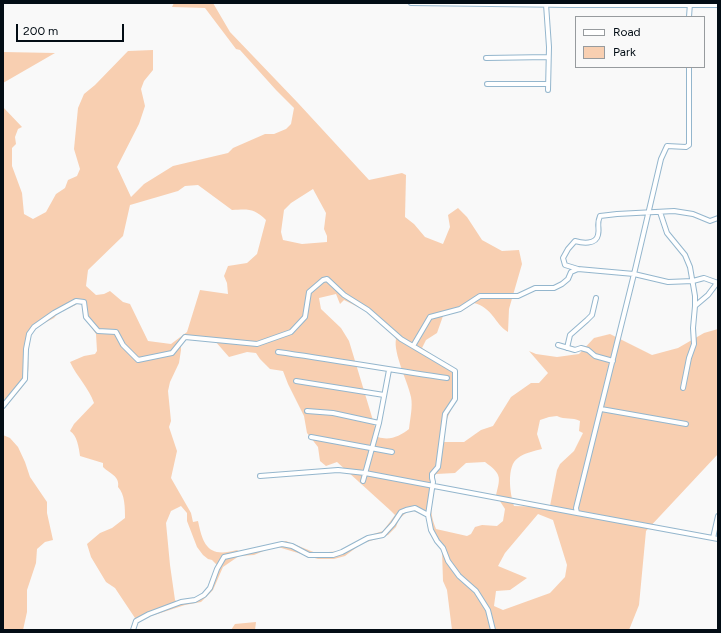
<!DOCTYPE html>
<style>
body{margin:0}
#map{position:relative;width:721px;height:633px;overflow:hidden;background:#f9f9f9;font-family:Figtree,sans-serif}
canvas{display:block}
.frame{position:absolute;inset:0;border:4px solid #030d15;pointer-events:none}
.legend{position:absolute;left:575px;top:16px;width:130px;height:52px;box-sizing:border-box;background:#f9f9f9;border:1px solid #979b9e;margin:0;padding:5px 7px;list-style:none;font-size:12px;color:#030d15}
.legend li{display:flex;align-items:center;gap:8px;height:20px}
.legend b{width:20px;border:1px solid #979b9e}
.scale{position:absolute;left:16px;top:24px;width:108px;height:18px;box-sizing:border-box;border:2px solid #030d15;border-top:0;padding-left:5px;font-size:12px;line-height:14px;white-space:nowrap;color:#030d15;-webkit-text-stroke:3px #f9f9f9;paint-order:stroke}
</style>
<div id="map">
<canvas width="721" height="633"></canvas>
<div class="frame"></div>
<ul class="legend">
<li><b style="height:5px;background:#fff"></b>Road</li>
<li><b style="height:11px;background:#f8cfb1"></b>Park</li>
</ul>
<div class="scale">200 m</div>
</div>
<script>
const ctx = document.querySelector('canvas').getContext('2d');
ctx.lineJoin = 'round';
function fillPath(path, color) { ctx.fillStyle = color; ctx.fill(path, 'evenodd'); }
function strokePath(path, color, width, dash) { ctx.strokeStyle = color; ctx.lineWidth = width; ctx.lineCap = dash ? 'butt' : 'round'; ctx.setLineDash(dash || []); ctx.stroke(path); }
const green = new Path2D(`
 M174,3H213L230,32L298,103L369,180L402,173L406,175L405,217L414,224L425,237L443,244L450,227L448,215L458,208L467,217L482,240L502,251L519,250L522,264L509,309L508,332C494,323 493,308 474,303L462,311L443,316L437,333L426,340L422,348L458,372L457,396L447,419L443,441L444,442H464L481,430L493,426L511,397L531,383H539L548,373L529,351L536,354L557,357L579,354L594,338L610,334L652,355L678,348L704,333L718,329V454L646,531L639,605L629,630H452L447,590L443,581L442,551L428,529L427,517L414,511L407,512L399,519L396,527L388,535L361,544L345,556L334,559H318L278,547L266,550L254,555L239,556L223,567L213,590L201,602L185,605L142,619L137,624L135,630H130L135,618L115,588L106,582L91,557L87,544L100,533L112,528L125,518C125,508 125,494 118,487C120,476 110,474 103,467V463L80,456C79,448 77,435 70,431L74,424L94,403C89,388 77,377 70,362L84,356L95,354L97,351L96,334L83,315L82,304H77C72,308 66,308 61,311C58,313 56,316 54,318C47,322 36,326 31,333C25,343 30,361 28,373C26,388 11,398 3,410V107L22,127L18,129L15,137L16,144L12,148V166L22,193L24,214L33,219L46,212L56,194L65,188L68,180L77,176L80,169L74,149L78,108L84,94L95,85L128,51L153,50V70L144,81L141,89L145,106L139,124L117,167L131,197L144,184L173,166L228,153L233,148L265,134H274L286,129L291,124L294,108L276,90L240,50L236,49L205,8L172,7ZM198,185L232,210C248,209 254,208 266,220L257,254L247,263L228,266L224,276L227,283L228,294L200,290L187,332L171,344L148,341L130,304L123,302L110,291L104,294L96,295L86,286L88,270L123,236L130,205L178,191L185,186ZM313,189L326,213L324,229L327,236V242L302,244L283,240L281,232L284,210L291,203ZM336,294L340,304L344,300L366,311L391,332L396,339C393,353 408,382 411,397C413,407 410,419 409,429C400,436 390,441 378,437L349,341L341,328L321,309L319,298ZM198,339L215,341L229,357L247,352L256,353L260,359L270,369L283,371L288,384L304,416L307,433L318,447L320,461L326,466L337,462L391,511L395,515L383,531L367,536L341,551L316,553L286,541L240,552L237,550C209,558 203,546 198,521L193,522L191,513L171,478L177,451L169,427L171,421L168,391L170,382L179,363L181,350V344L185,340ZM557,416C565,420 572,417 580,421L579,431L583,433L574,451L560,464L557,470L550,506L547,507L514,506C510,494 506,466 518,458C524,453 534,451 542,449L537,434L540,420L549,417ZM485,462C501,474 501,476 496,495L505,509L503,521L497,526L482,525L475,527L471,534L467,536L436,529C432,519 430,510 432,500C433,491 436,485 434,477L436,474L455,473L466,463ZM181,506L187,513V521L197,547L203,555L208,559L212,560L217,565L210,580L208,589L199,597L177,602L175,600L170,565L166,523L171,511ZM538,514L553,520L567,565L565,577L550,593L503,610L494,606L496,591L510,590L527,578L498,566L505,553Z
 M3,52L55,53L3,83Z
 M3,435L10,438L18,447L25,462L30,477L47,502V513L53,540L45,542L37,549L36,563L27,590V612L23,630H3Z
 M256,622L255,630H231L235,624Z`);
const minor = new Path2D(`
 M411,3L570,5H718
 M546,4L549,47L548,90
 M689,17L690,3
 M486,58L548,57
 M689,67V145L686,147L667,146L661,159L634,274L576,508L577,513L718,539
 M487,84H548
 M660,212L667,233L685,255L690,267L695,296V306
 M578,269L565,265L563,258L568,249L575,241C582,243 596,245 598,235C600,227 596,225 600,216L617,214L674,211L693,214L710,221L718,218
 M558,345L575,350L581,348L588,350L595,356L613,361
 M413,346L430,317L460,309L480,296H518L535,288H554L562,284L568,279L571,272L578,269L634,274L668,282L693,281L704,278L718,283
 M567,348L570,335L587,320L592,315L596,298
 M278,352C335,360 391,370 447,378
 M296,381L384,395
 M683,388L689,358L694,344L693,328L695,306L708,295L717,283
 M3,406L25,379L26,349L29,334L34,327L54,313L76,301L84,302L86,317L98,331L116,332L123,345L138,360L172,353L185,337L257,344L291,332L305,317L309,292L323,280L327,279L344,295L368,310L401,339L455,371V399L445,414L438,467L432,474V478L433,482L428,515L431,530L437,541L443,548L448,561L459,576L476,591L488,610L493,630
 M601,409L686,424
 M307,411L333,413L379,423
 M311,437L392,452
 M260,476L338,470L365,473L577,513
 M363,481L379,423L389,370
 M713,538L718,516
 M133,630L136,621L149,614L181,602L195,600L204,595L210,588L217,569L224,557L282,544L292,546L309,555H333L342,552L368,538L383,535L393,524L401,512L406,510L415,508L428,515`);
fillPath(green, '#f8cfb1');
strokePath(minor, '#94b6cd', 6);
strokePath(minor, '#fff', 4);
</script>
